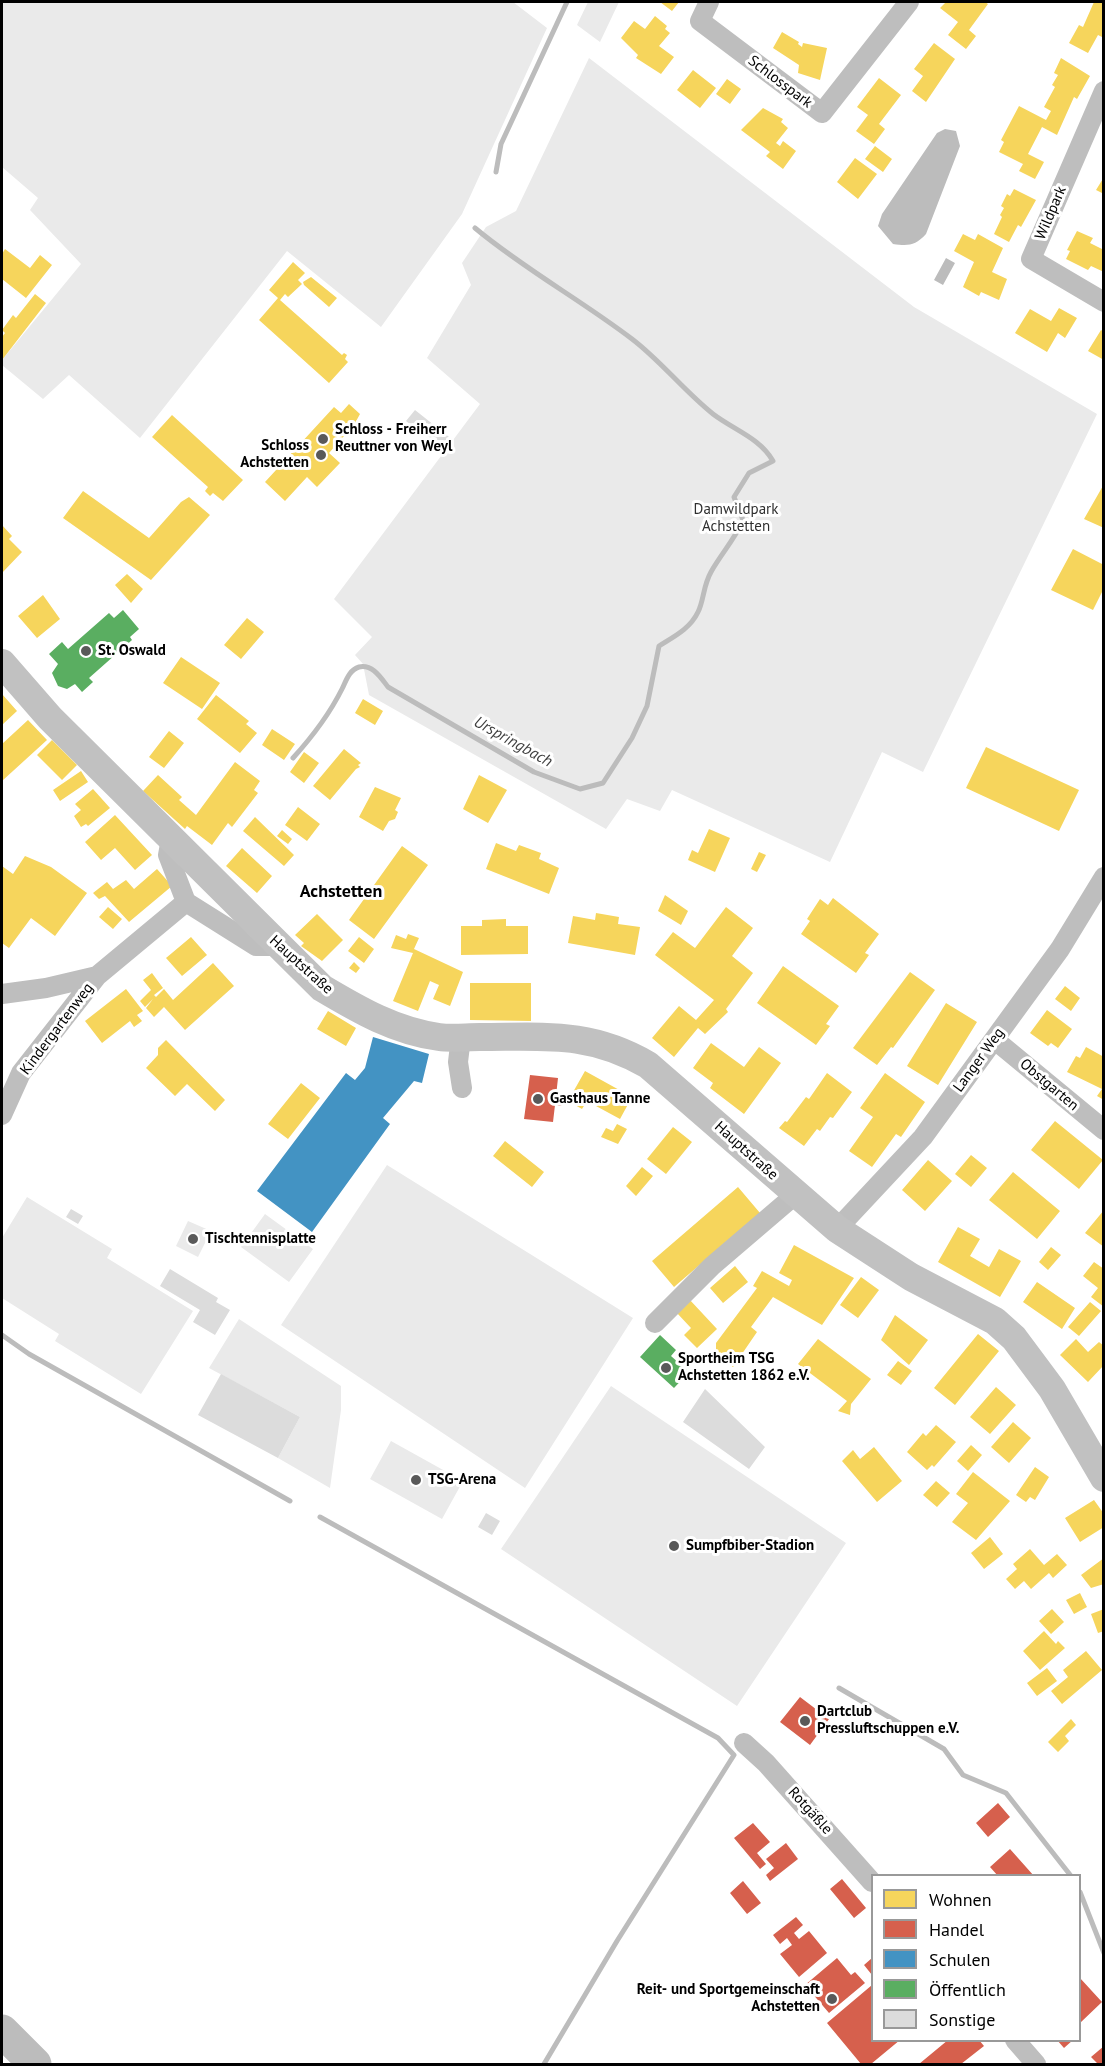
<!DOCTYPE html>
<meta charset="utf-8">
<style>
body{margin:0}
#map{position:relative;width:1105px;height:2066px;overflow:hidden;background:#fff;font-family:"PT Sans",sans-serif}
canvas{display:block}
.frame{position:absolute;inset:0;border:3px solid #000;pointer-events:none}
.legend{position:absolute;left:871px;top:1874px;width:210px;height:168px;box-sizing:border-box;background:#fff;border:2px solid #999;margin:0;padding:8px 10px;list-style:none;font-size:18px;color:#000}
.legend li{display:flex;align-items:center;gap:12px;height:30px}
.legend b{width:30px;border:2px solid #999}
</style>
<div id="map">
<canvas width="1105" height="2066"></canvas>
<div class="frame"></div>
<ul class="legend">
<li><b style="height:16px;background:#f6d55c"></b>Wohnen</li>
<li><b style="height:16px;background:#d6604d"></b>Handel</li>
<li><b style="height:16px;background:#4393c3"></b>Schulen</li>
<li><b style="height:16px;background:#5aae61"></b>Öffentlich</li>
<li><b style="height:16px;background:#dcdcdc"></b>Sonstige</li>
</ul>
</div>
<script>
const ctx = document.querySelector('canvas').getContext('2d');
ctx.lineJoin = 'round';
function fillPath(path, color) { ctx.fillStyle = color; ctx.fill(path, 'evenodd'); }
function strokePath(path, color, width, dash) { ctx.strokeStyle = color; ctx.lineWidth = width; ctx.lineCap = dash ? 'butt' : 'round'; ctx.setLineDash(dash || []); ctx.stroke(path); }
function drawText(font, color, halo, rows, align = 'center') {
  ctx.font = font + ' "PT Sans",sans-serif'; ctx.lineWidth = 6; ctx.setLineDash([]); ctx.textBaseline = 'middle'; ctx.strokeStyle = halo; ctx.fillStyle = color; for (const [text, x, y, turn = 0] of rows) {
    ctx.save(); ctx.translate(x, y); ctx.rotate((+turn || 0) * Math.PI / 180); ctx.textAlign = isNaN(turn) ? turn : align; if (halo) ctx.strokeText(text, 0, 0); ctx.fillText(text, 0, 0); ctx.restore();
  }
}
const green = new Path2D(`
 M2,2H513L547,28L462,214L381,327L287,251L140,438L69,375L43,399L2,365V360L81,264L30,210L38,198L2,167Z
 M588,2H619L600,42L577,25Z
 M589,58L914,307L1097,414L923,772L882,752L830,862L672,790L660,811L627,799L606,829L369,695L363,664L355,655L372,637L334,599L480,404L427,358L471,285L462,263L486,227L516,211Z
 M387,1165L633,1318L525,1488L281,1325Z
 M27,1197L112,1249L107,1258L193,1311L141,1394L55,1341L59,1334L2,1298V1238Z
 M265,1214L313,1249L289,1282L241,1247Z
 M188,1221L211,1231L198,1257L176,1246Z
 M239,1319L341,1386V1410L330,1488L278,1458L300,1417L209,1368Z
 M611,1386L846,1543L737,1706L501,1549Z
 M391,1441L463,1481L442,1519L370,1479Z`);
const water = new Path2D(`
 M945,129L956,131L960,146L926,234C915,246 908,246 893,244L878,226L882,214L937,133Z
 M946,258L955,263L943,285L934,280Z`);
const homes = new Path2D(`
 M660,2H679L672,11Z
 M946,2H985L988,4L969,30L976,36L966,49L948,35L958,22L940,8Z
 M1094,2H1104V38L1098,35L1088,53L1069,43L1079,25L1083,27Z
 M655,16L667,26L665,29L670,33L659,46L674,57L661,74L636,58L638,55L621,38L634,21L645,29Z
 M782,32L799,42L798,44L802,47L803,43L827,48L820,80L798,73L799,65L773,48Z
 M934,43L955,59L926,102L912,91L923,76L914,69Z
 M1061,58L1090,76L1077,99L1074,97L1057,135L1042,127L1028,154L1044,162L1035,179L1019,171L1023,164L999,152L1004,142L1001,140L1019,106L1046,120L1051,111L1044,107L1055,87L1052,85L1058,75L1054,73Z
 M693,70L716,88L700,108L677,90Z
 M879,78L901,95L879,124L885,129L874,144L856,131L868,115L857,107Z
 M727,79L741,89L730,104L716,94Z
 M763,108L783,119L781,122L788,128L776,143L780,146L783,141L796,151L783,169L766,156L770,152L741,130Z
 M875,146L892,159L883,172L865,159Z
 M855,158L877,174L858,199L837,182Z
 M1104,177V194L1096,190Z
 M1014,189L1036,200L1021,227L1018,225L1009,242L994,234L1002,217L1000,215L1004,208L1001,206L1007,194L1010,196Z
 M1077,231L1093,238L1090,243L1104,250V272L1091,266L1088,270L1066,259L1070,251L1067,250Z
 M963,234L975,240L978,234L1003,248L992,272L1007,279L999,300L981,292L979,296L963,287L974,262L954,251Z
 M5,249L30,268L40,255L52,265L26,298L2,279V254Z
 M293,262L305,273L298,280L302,284L288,297L285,294L280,300L342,355L344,353L347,355L345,359L348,362L329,383L259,320L278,298L269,290Z
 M311,277L337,298L329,307L304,285L303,282Z
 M35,294L46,303L2,360V337L5,333L2,330L13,315L16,318Z
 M1059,308L1077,318L1065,338L1058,333L1047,352L1015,333L1030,309L1051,321Z
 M1101,330L1104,332V360L1088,351Z
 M349,404L360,414L354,425L329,453L340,463L317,487L307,477L285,501L265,482L334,407L341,413Z
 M172,415L243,480L223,501L213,493L210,496L205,491L208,487L152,437Z
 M1104,484V528L1084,519Z
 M83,491L149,538L181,502L189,497L210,515L151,580L63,518Z
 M2,525L12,536L9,539L22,552L2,573Z
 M1073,549L1104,565V588L1093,610L1051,590Z
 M127,574L143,589L131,603L115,585Z
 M43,595L60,619L37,638L18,616Z
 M247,618L264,632L241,659L224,645Z
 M181,657L220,683L202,709L163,683Z
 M2,694L17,711L2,725Z
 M216,695L249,721L246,724L257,733L240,753L197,719Z
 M363,699L383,711L375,725L355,713Z
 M28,720L47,740L2,781V744Z
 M272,729L295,744L284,760L262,745Z
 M169,731L184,743L164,768L149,757Z
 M52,740L77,765L62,780L37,755Z
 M986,747L1079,790L1059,831L966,788Z
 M344,749L361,763L358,765L360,767L356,769L330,800L313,786Z
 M304,752L319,763L304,783L290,772Z
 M235,762L260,781L254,790L258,793L232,827L228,823L212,845L187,826L185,829L143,791L158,775L182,797L179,800L196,815Z
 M81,771L88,782L60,801L53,790Z
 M479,775L507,790L488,823L463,809Z
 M375,787L401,798L395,810L398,812L395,819L389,821L383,831L359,817Z
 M93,789L110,808L88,826L86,824L81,827L74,816L81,810L75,804Z
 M298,807L320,824L307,841L285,825Z
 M115,815L152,855L135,870L115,848L101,860L85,842Z
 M255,817L294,855L284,866L243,831Z
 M709,829L730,838L715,872L688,860L692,850L698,853Z
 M282,830L292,839L288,844L277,836Z
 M496,843L516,851L519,845L541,853L539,859L559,868L549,894L486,869Z
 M402,846L428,865L374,939L349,920Z
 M242,848L272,876L257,893L226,866Z
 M759,852L766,855L757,872L751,869Z
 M25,856L51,867L87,893L55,936L31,918L9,948L2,943V866L13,874Z
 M157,869L172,886L129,922L105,896L99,899L93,893L107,882L113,889L126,880L134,889Z
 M665,895L688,911L681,925L658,911Z
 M833,898L879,934L865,953L869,955L856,973L801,934L810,921L807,919L820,899L828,905Z
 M108,907L122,919L113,929L99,917Z
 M726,907L753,928L732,956L753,973L726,1009L728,1012L705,1034L698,1028L674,1057L652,1038L679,1006L696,1020L714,1000L655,955L673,932L695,948Z
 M596,913L619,917L618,924L640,927L635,955L568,943L573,916L595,920Z
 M317,914L343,940L322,961L301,946L304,943L295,935Z
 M506,919V926H528V954L461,955V926H482V920Z
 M408,934L419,938L414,949L463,972L450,1006L433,999L439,985L430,981L418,1011L393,1001L413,953L391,948L396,935L406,939Z
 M191,937L207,955L182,976L166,958Z
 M359,937L374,949L364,963L348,951Z
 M354,962L360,968L356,973L349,968Z
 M213,963L234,986L185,1030L164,1007L154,1017L146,1008L153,999L145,1007L140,1001L151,990L143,980L152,973L163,988L154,995L156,997L164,989L173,1000Z
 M783,966L839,1006L826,1024L830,1026L816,1045L757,1003Z
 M910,972L935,990L893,1048L891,1047L877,1065L853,1048Z
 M470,983H531V1021L470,1020Z
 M1065,986L1080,998L1071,1011L1055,999Z
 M126,989L143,1011L137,1015L142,1021L134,1027L130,1021L102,1043L85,1021Z
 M946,1003L977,1022L938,1085L907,1066Z
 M1047,1010L1072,1029L1058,1048L1051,1043L1048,1046L1030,1033Z
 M328,1011L356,1028L346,1046L317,1029Z
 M166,1040L225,1100L215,1111L187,1084L175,1096L146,1068L158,1055V1048Z
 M711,1043L744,1067L759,1047L781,1063L744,1114L710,1088L713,1083L693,1068Z
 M1086,1047L1104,1057V1100L1097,1096L1102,1089L1067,1072L1076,1056L1080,1058Z
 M585,1071L632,1097L620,1119L596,1106L597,1103L589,1098L582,1109L568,1101Z
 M827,1073L852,1092L833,1118L830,1117L820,1131L817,1129L804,1146L779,1128L785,1121L787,1122L806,1097L809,1099Z
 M885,1073L925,1102L901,1137L896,1134L872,1167L849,1151L873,1117L860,1108Z
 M301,1083L320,1098L288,1139L268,1124Z
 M1055,1121L1103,1160L1079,1189L1031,1150Z
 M617,1124L627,1129L618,1144L601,1137L606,1128L613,1131Z
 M673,1127L692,1142L666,1174L647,1159Z
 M505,1141L544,1172L532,1187L493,1156Z
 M971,1155L987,1168L971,1187L955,1174Z
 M928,1160L952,1181L925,1211L902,1190Z
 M642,1167L653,1176L636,1196L626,1186Z
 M1013,1172L1060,1211L1037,1239L989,1200Z
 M738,1187L760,1213L674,1287L652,1261Z
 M1104,1210V1247L1085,1233Z
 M958,1227L980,1239L970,1256L989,1267L999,1249L1021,1261L1000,1297L938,1262Z
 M794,1245L854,1278L822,1325L773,1297L751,1327L757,1332L733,1367L716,1354V1343L757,1288L753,1286L762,1271L789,1286L792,1280L779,1273Z
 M1051,1247L1061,1255L1048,1270L1039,1262Z
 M1094,1262L1104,1269V1307L1091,1297L1098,1288L1083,1276Z
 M735,1266L748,1282L723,1303L710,1288Z
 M861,1277L879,1290L858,1318L840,1305Z
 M1037,1282L1075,1308L1062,1329L1023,1302Z
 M689,1299L717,1329L697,1348L684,1335L691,1328L676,1312Z
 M1090,1302L1101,1311L1079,1336L1068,1327Z
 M895,1315L928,1340L909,1365L881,1340Z
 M978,1334L999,1351L955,1405L934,1388Z
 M818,1339L871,1379L851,1404L850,1415L838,1411L847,1401L798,1364Z
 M1076,1339L1088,1352L1099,1342L1104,1346V1365L1088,1382L1060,1355Z
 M898,1361L912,1371L901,1385L887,1375Z
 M996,1387L1016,1405L990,1434L970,1417Z
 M1013,1422L1031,1438L1009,1463L991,1447Z
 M936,1425L956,1442L934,1467L932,1465L927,1470L907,1452L923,1433L926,1436Z
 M971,1445L982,1455L968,1471L957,1461Z
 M874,1447L902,1481L877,1502L842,1461L853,1450L860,1459Z
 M1035,1467L1049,1477L1035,1500L1030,1497L1026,1502L1016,1495Z
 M973,1472L1010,1501L976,1540L952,1522L968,1503L956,1494Z
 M936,1481L950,1493L937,1507L923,1495Z
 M1094,1500L1104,1514V1527L1080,1542L1065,1518Z
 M990,1537L1003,1554L984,1569L971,1553Z
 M1030,1549L1044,1565L1057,1554L1067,1565L1053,1578L1049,1573L1031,1589L1024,1581L1015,1589L1006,1579L1017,1569L1013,1564Z
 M1104,1558V1584L1091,1588L1081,1575Z
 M1080,1593L1087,1607L1074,1614L1066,1600Z
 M1052,1609L1064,1622L1051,1634L1039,1621Z
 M1104,1609V1631L1098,1633L1091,1614Z
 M1044,1631L1056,1644L1058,1641L1065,1648L1040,1670L1023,1651Z
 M1086,1651L1102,1670L1062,1704L1051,1691L1068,1677L1063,1670Z
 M1047,1668L1057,1681L1037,1696L1027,1683Z
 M1071,1719L1076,1725L1065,1736L1069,1741L1058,1752L1048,1742Z`);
const shops = new Path2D(`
 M530,1075L558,1078L556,1096L562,1097V1106L555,1105L553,1122L524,1119Z
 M800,1697L829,1719L810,1745L780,1722Z
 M998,1803L1010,1817L988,1837L976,1823Z
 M753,1823L770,1842L757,1853L766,1864L760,1869L734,1838Z
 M786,1843L798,1859L770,1881L766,1875L774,1868L766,1859Z
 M1010,1849L1034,1876H998L990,1867Z
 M842,1879L866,1908L854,1918L830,1889Z
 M743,1881L761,1903L747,1914L730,1893Z
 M796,1917L803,1925L794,1933L799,1939L809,1931L827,1953L799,1977L780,1954L792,1945L787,1938L780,1944L773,1935Z
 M837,1958L851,1975L855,1972L865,1983L829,2013L805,1985Z
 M872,1958V1975L864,1965Z
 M1080,1978L1102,2002L1080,2023Z
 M872,1985V2040H900L871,2064H861L827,2023Z
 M948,2040H979L984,2046L961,2064H919Z
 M1057,2040H1073L1064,2048Z
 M1104,2046V2064H1098L1091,2057Z`);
const schools = new Path2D(`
 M373,1037L429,1054L422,1083L414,1081L383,1118L390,1124L312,1232L257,1191L346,1073L355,1080L365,1068Z`);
const public = new Path2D(`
 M123,610L139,629L130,637L132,640L89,678L93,682L82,692L75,684L67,689L58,686L52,673L58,664L49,654L62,642L68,649L109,613L114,618Z
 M660,1335L676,1350L671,1356L689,1372L674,1388L640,1357Z`);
const stream = new Path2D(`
 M496,172L501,144L567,2
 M293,758C313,736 329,715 342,689C346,681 349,670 359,667C373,664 381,678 388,687L534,772L580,789L603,783L632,738L647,706L659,646C673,637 690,629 698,612C704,600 703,586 711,572C721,554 735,539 743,520L734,497L749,473L773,461C760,438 734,430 713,414C684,391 661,361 632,339C581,300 524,269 475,228
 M2,1335L29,1354L290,1501
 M320,1517L718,1738L734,1755L617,1941L544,2064
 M839,1688L944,1749L963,1775L1006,1793L1071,1876
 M1080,1892L1104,1953`);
const river = new Path2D(`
 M2,2031L35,2064`);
const building = new Path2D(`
 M415,410L449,437L440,448L406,421Z
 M71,1209L83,1216L78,1224L66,1217Z
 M170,1269L218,1298L216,1302L230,1310L215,1335L193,1322L200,1310L160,1286Z
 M221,1374L300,1417L278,1458L198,1415Z
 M705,1389L765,1447L749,1469L683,1422Z
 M486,1513L500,1521L492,1535L478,1527Z`);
const street = new Path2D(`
 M709,2L700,21L822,113L909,2
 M1104,91L1031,259L1104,302
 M171,839L168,855L186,902L256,946H278
 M2,994L46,988L97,976
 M461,1037L458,1062L462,1088
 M995,1040L1104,1130
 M2,1115L21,1073L97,976L186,902
 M837,1229L923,1137L1060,949L1104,877
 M655,1323L712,1266L795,1195
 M744,1743L766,1763L872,1882
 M1015,2040L1036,2064`);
const secondary = new Path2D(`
 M2,663L50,718L322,988C359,1010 395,1031 439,1037C452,1039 466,1037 480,1037C544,1037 590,1031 648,1065L837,1229L911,1277L995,1321L1014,1338L1052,1389L1104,1478`);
const markers = [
 [323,439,6,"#595959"],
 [321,455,6,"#595959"],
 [86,651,6,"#595959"],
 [538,1099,6,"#595959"],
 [193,1239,6,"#595959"],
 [666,1368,6,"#595959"],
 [416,1480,6,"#595959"],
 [674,1546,6,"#595959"],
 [805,1721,6,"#595959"],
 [832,1999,6,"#595959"]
];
const streetNames = [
 ["Schlosspark",780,82,37],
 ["Wildpark",1051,213,-67],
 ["Hauptstraße",301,965,42],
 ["Kindergartenweg",57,1029,-53],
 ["Langer Weg",979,1060,-54],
 ["Obstgarten",1049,1085,40],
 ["Hauptstraße",746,1151,42],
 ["Rotgäßle",810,1811,48]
];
const poiNames = [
 ["Schloss - Freiherr",335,430],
 ["Reuttner von Weyl",335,447],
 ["Schloss",309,446,"right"],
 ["Achstetten",309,463,"right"],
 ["St. Oswald",98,651],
 ["Gasthaus Tanne",550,1099],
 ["Tischtennisplatte",205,1239],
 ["Sportheim TSG",678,1359],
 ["Achstetten 1862 e.V.",678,1376],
 ["TSG-Arena",428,1480],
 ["Sumpfbiber-Stadion",686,1546],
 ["Dartclub",817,1712],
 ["Pressluftschuppen e.V.",817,1729],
 ["Reit- und Sportgemeinschaft",820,1990,"right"],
 ["Achstetten",820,2007,"right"]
];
const parkNames = [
 ["Damwildpark",736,510],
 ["Achstetten",736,527]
];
const waterNames = [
 ["Urspringbach",513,742,29]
];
const quarterNames = [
 ["Achstetten",341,892]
];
fillPath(green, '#eaeaea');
fillPath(water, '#bcbcbc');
fillPath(homes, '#f6d55c');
fillPath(shops, '#d6604d');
fillPath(schools, '#4393c3');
fillPath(public, '#5aae61');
strokePath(stream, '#bcbcbc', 5);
strokePath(river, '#bcbcbc', 33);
fillPath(building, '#dcdcdc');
strokePath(street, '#bebebe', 20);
strokePath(secondary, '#c1c1c1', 28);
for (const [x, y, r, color] of markers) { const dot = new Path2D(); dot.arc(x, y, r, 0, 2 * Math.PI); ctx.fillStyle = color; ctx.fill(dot); strokePath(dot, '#fff', 2); }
drawText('15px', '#000', '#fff', streetNames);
drawText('bold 15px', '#000', '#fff', poiNames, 'left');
drawText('15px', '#2f2f2f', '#fff', parkNames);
drawText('italic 16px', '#404040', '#fff', waterNames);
drawText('bold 18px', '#000', '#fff', quarterNames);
</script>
